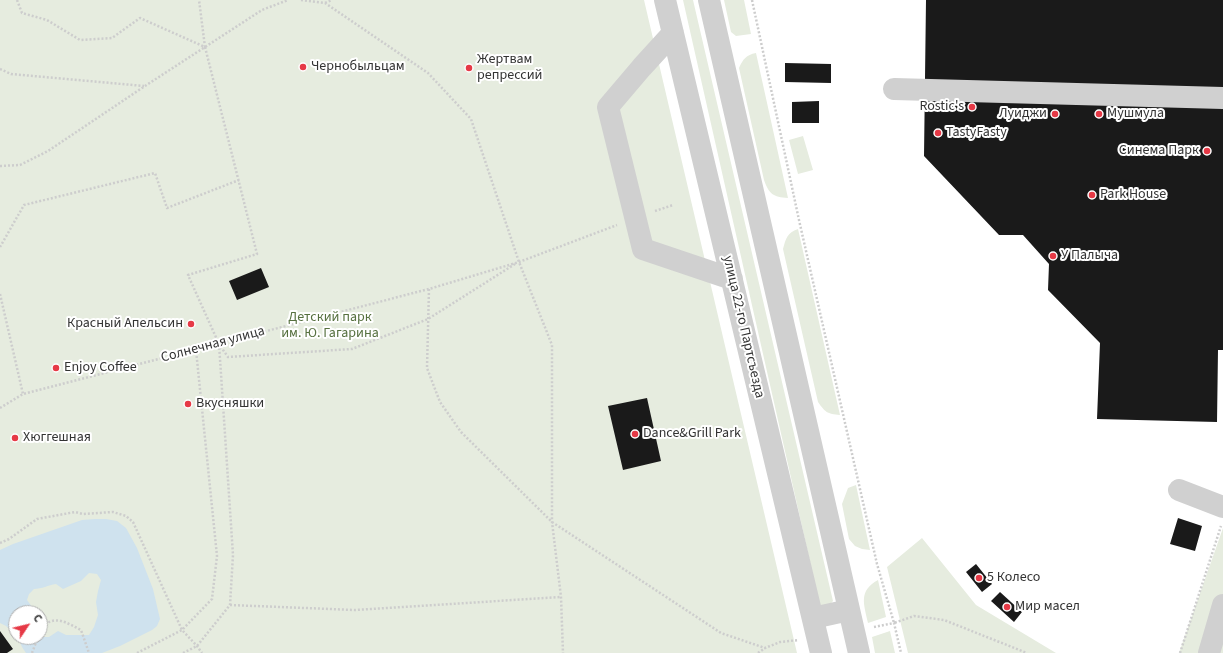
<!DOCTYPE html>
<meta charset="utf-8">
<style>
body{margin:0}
#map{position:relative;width:1223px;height:653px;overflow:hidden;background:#fff;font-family:"Source Sans 3",sans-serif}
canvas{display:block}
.north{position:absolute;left:8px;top:605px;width:40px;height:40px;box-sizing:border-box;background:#fff;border:1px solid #adadad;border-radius:50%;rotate:55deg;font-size:11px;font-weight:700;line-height:16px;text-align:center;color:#333}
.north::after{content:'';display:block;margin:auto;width:14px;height:18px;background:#e63946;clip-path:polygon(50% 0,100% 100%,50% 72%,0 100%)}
</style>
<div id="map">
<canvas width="1223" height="653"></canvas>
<div class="north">С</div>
</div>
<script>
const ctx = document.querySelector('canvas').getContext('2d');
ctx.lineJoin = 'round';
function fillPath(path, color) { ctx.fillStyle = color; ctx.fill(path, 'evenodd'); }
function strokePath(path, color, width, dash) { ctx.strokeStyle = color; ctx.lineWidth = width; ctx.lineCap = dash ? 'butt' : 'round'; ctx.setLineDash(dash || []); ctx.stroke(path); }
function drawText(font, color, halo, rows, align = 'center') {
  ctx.font = font + ' "Source Sans 3",sans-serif'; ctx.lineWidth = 4; ctx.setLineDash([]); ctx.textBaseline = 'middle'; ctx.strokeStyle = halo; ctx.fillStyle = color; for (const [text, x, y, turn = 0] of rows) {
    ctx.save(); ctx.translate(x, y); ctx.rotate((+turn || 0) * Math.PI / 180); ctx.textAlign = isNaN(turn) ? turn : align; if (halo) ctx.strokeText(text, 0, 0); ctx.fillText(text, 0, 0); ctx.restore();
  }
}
const green = new Path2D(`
 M0,0H644L797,653H0ZM16,613H40V637H16Z
 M683,0H693L833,601L827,608L820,606Z
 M724,0H744L751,34L736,36L731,32Z
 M756,53L788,198C773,197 769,194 764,180L739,68C743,59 746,55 756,53Z
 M803,136L813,170L798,174L789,140Z
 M798,229L840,415C827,414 825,412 818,402L783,249C786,238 787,233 798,229Z
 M856,485L870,550L862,549L855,546L849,539L842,504L848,488Z
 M1223,528V653H1179Z
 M922,538L976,605L1056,653H908L887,567Z
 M878,580L886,617L868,623C864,604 858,591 878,580Z
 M890,631L895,653H875L872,637Z`);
const water = new Path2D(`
 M95,519H106L117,521L126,528L137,548L153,589L160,619L157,626L152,630L120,646L102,653H26L22,647L18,637L40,636L41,637H49L58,631L66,635H89L94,627L98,615L96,602L98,591L101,580L97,574L89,573L81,581L63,589L56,584C48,585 42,589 34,589L29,594L27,600L32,607L33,613H16V635L6,626L0,623V550L13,544L82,520Z`);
const building = new Path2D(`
 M926,0H1223V350H1218L1217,422L1097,419L1100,343L1048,290L1049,264L1023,235H999L924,156Z
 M785,63L831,64V83L785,82Z
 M819,101V123H792V102Z
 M261,268L269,287L237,300L229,281Z
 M647,398L661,461L623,470L608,406Z
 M1178,518L1202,526L1195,551L1170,544Z
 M976,564L992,584L982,592L966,572Z
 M1000,592L1022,612L1014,622L991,601Z
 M0,631L13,649L7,653H0Z`);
const path = new Path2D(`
 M17,0L22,13L47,20L80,40L112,38L140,18L205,47L199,0
 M301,0L325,3L428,73L471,119L519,262L552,345V522L561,597L563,653
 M752,0L799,220L877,564L894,623L914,616L944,620L1027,653
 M325,3L332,0
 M205,47L257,254L188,275L219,344L228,357L352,349L428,319L515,264
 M0,69L11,74L144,86
 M0,166L20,165L48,151L145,86L262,10L288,0
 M655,211L673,205
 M0,247L24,205L155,173L167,208L239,180
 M429,289L427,368L440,402L461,432L552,522L721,633L765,648L780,642L799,640
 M0,294L23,394
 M0,408L23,394L429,289L519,262L617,225
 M0,543L9,539L37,519L75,512L83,514L113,512L126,516L133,522L182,630L197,646L202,653
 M230,605L355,610L561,597
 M874,627L894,623L901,653
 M40,631C52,612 67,623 81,630L89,653
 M32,653L38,637
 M137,653L182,630L212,599L217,556L196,350
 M183,653L197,646L230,605L233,555L219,344
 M758,653L765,648
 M1180,653L1221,526`);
const minor = new Path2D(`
 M665,0L821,653
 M709,0L859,653
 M673,33L642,67L608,107L643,249L732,279
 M894,89L1223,98
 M1179,490L1223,507
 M813,618L849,610
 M1209,653L1223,605`);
const markers = [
 [303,67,4,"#e63946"],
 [469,68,4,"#e63946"],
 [972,107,4,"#e63946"],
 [1055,114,4,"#e63946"],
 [1099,114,4,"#e63946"],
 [938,133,4,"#e63946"],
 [1207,151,4,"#e63946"],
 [1092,195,4,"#e63946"],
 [1053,256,4,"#e63946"],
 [191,324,4,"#e63946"],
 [56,368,4,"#e63946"],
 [188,404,4,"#e63946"],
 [635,434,4,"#e63946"],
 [15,438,4,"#e63946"],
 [979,578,4,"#e63946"],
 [1007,607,4,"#e63946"]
];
const poiNames = [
 ["Жертвам",477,60],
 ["репрессий",477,76],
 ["Чернобыльцам",311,67],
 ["Rostic's",964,107,"right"],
 ["Луиджи",1047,114,"right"],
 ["Мушмула",1107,114],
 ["TastyFasty",946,133],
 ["Синема Парк",1199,151,"right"],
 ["Park House",1100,195],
 ["У Палыча",1061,256],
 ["Красный Апельсин",183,324,"right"],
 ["Enjoy Coffee",64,368],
 ["Вкусняшки",196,404],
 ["Dance&Grill Park",643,434],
 ["Хюггешная",23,438],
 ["5 Колесо",987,578],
 ["Мир масел",1015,607]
];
const parkNames = [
 ["Детский парк",330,318],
 ["им. Ю. Гагарина",330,334]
];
const streetNames = [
 ["улица 22-го Партсъезда",743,327,77],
 ["Солнечная улица",213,345,-15]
];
fillPath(green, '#e6ecdf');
fillPath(water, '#cfe2ee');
fillPath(building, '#1a1a1a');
strokePath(path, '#cdcdcd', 2.5, [2, 2]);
strokePath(minor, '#d0d0d0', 22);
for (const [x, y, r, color] of markers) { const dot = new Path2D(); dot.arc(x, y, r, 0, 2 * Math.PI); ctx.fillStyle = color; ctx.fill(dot); strokePath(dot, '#fff', 1.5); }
drawText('14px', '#333', '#fff', poiNames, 'left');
drawText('14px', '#56703f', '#fff', parkNames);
drawText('14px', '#333', '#fff', streetNames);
</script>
